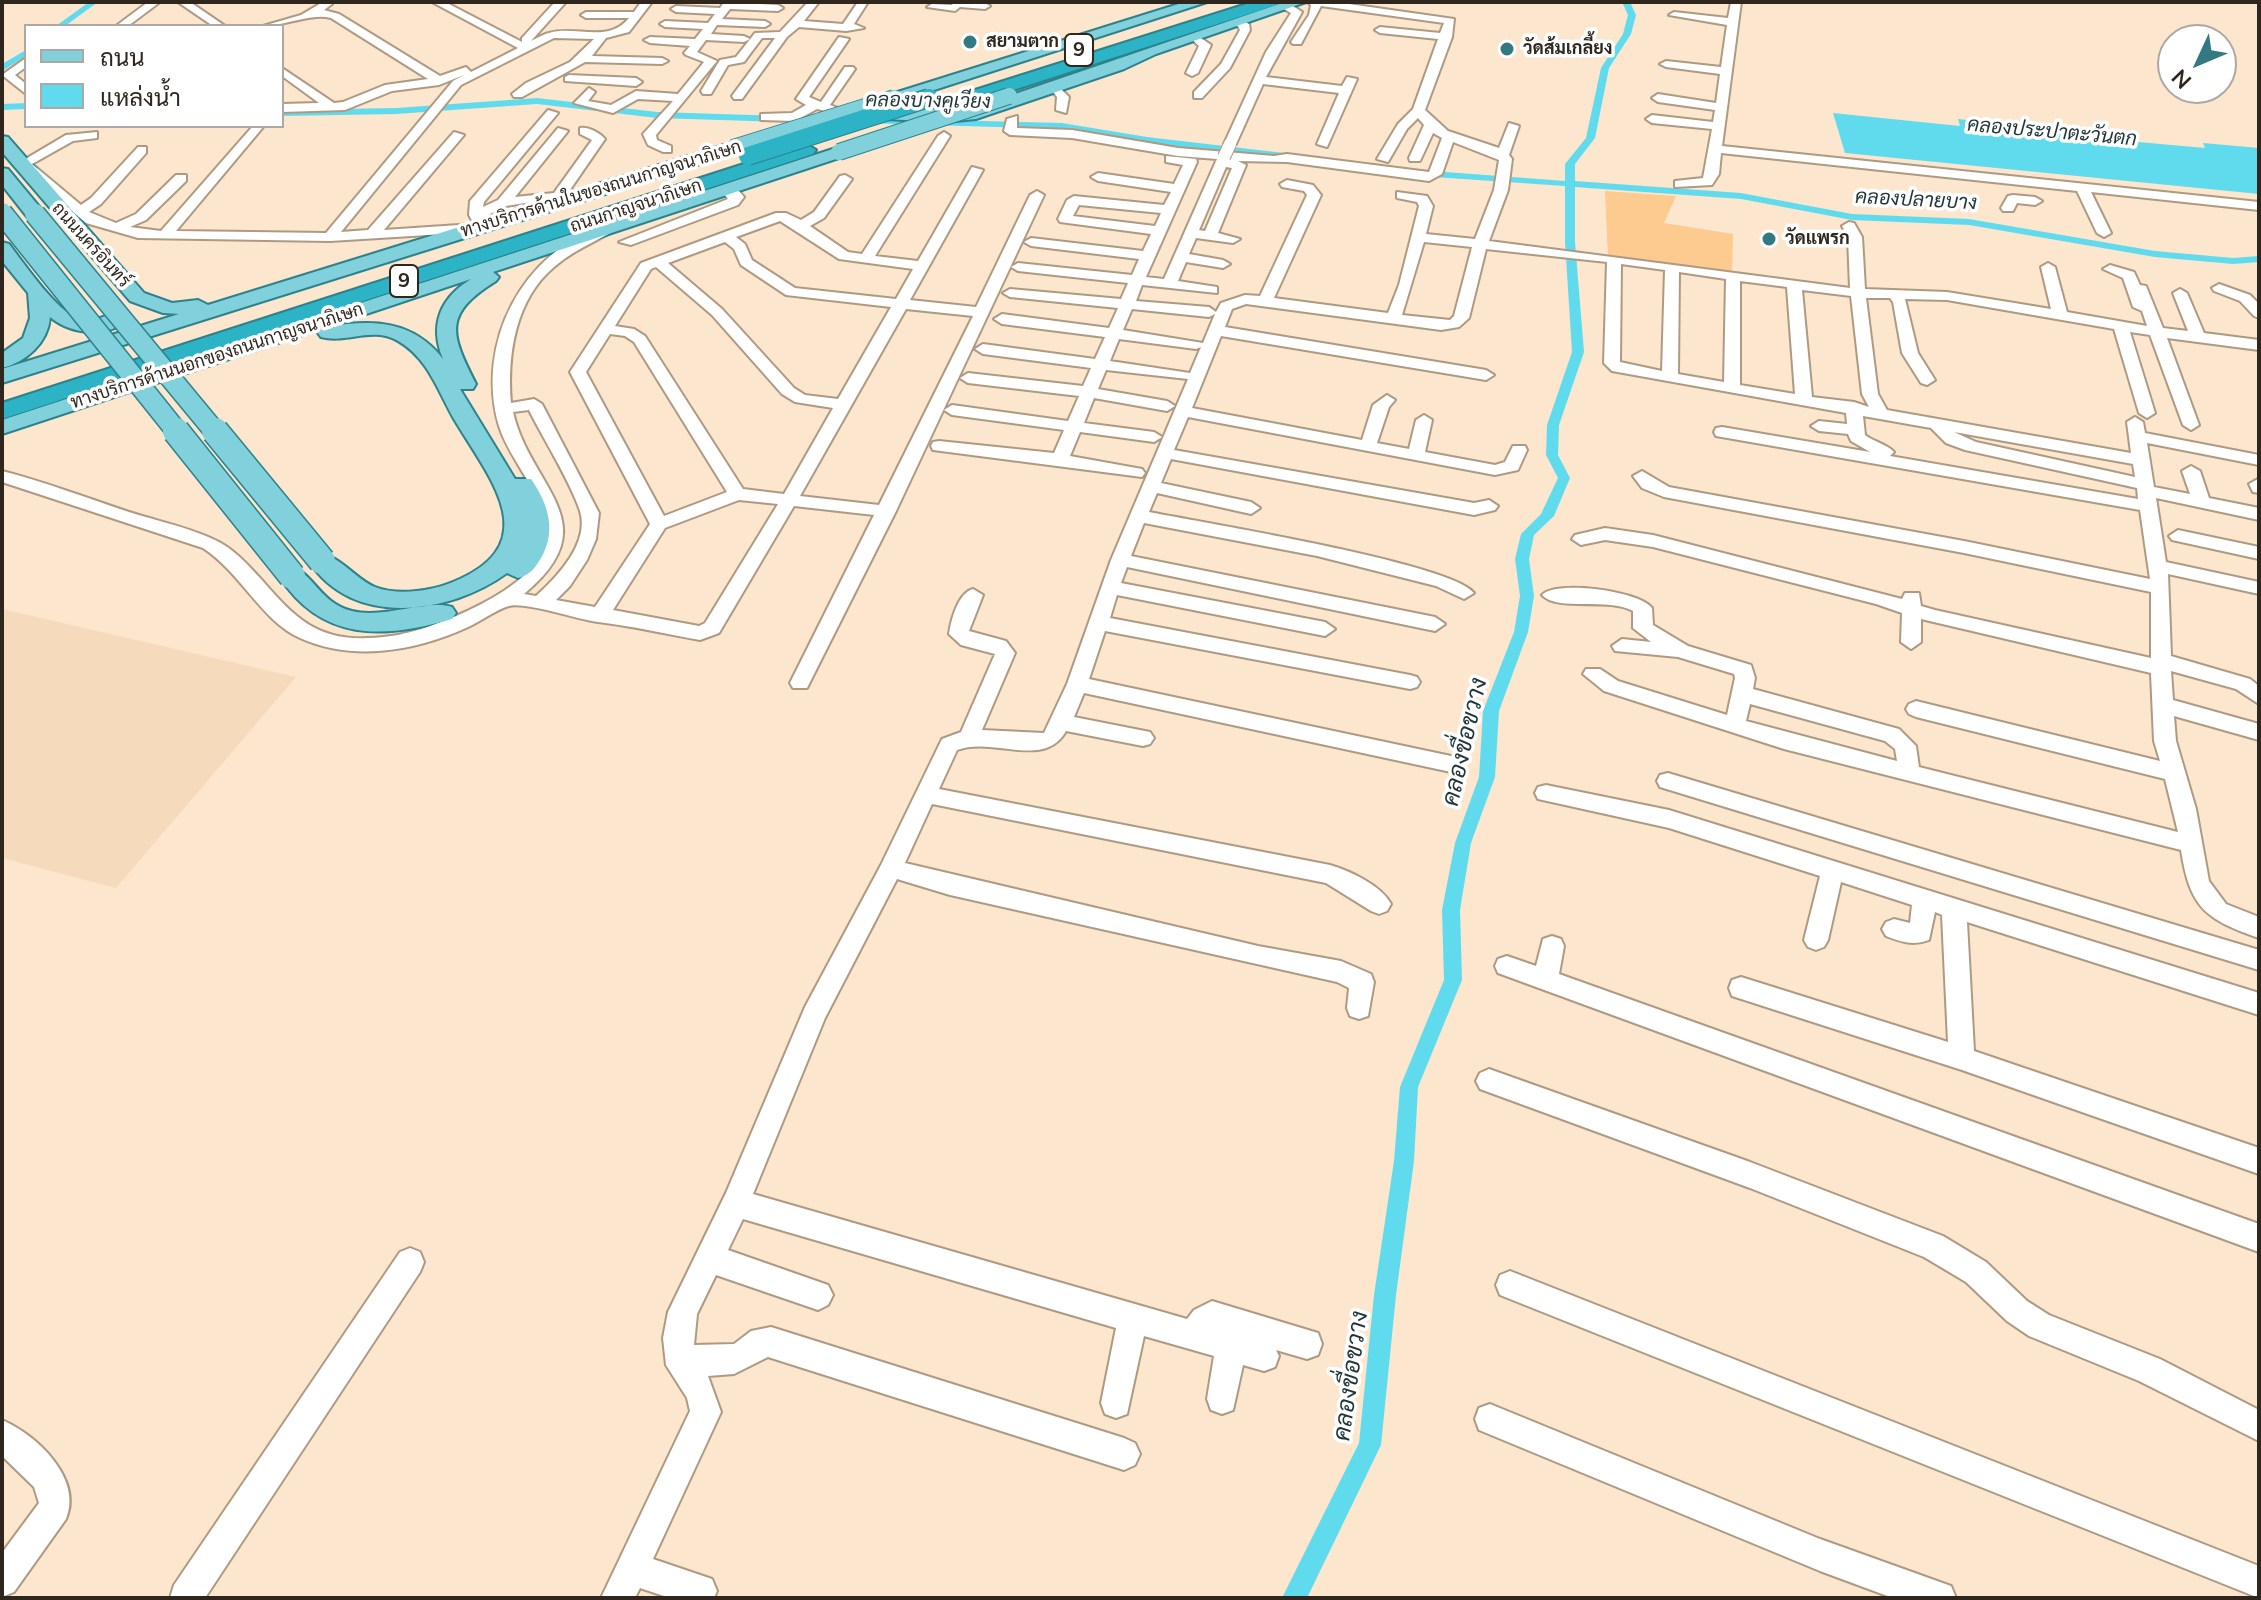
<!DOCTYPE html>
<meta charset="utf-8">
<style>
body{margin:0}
#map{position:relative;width:2261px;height:1600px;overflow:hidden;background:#fce6cd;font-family:Mulish,Sarabun,sans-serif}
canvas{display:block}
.frame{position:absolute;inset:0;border:4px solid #2f271e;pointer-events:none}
.legend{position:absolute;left:24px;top:24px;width:260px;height:104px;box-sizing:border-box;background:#fff;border:2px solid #aca9a5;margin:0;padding:10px 14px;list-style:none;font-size:24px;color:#2f271e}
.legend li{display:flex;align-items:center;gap:16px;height:40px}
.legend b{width:40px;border:2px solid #aca9a5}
.north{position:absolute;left:2157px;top:24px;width:80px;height:80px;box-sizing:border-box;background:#fff;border:2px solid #aca9a5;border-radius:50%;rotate:226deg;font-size:22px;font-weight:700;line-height:32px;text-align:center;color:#2f271e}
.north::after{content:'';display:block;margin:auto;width:28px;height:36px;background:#327983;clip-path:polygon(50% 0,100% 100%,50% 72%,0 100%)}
</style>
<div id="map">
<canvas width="2261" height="1600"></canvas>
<div class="frame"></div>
<ul class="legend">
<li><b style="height:10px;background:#80d1dc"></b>ถนน</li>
<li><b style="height:22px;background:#60dbed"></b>แหล่งน้ำ</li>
</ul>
<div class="north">N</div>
</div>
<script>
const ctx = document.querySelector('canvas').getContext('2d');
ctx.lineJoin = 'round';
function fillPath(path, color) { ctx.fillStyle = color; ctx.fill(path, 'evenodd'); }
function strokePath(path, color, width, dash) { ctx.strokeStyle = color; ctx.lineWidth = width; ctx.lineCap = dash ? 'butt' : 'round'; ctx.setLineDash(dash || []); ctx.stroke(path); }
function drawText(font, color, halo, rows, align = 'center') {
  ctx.font = font + ' Mulish,Sarabun,sans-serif'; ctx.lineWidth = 7; ctx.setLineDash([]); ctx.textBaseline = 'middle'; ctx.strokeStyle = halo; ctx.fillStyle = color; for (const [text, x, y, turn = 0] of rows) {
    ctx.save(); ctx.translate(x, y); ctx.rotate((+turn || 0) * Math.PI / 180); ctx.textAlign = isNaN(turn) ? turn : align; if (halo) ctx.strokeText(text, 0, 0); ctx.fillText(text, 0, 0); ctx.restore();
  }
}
const built = new Path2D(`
 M2,609L296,677L116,888L2,858Z`);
const green = new Path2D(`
 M1605,191L1676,196L1664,223L1733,234L1732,275L1608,258Z`);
const water = new Path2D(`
 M1833,113L1960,126L1958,119L2090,132L2094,138L2205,148L2203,143L2259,148V194L1845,153Z`);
const canal = new Path2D(`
 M89,2H98L65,26H56Z
 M1622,2H1630L1636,15L1631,34L1609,68L1595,138L1575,164V181L1741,193L1852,214L1969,219L2155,251L2233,258L2259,256V262L2233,264L2155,257L1969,225L1852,220L1741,199L1575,187V242L1584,352L1559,425L1558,455L1570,478L1554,516L1534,535L1529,559L1534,596L1528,632L1499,711L1495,777L1471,843L1460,910L1462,980L1418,1087L1414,1161L1396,1295L1381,1445L1307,1598H1282L1359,1443L1374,1295L1394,1161L1400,1087L1444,980L1442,910L1455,843L1479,777L1483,711L1514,632L1520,596L1515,559L1521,534L1541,514L1558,478L1546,455L1547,425L1572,352L1565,242V186L1419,176L1414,173L1419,170L1565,181V164L1586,138L1601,68L1623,34L1628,15Z
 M26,50V56L2,71V64Z
 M537,98L657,112L783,116L787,119L783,122L657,118L537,104L396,114L282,116V110L396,108Z
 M26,103V109L2,110V104Z
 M866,118L1062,123L1147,137L1301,155L1306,158L1301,161L1147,143L1062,129L863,123V119Z`);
const minor = new Path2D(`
 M148,2H160L128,26H116Z
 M178,2H190L225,26H213Z
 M323,2L332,4L324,10L339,14L440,76L466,67L471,72L518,48L432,2H445L522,42V38L555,2H566L531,41C536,39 543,34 549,33C576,25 608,44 629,18H586L581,15L586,12H634L641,2H652L629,32L606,38L592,56L662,58L668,61L662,64L585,62L522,97H514L512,94L526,83L570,62L594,39L554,38L461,85L341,232L368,230L454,132L464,135L384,230L474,224L469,215L470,201L548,110L558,113L484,202L483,207L498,200L558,128L568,131L515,197L554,193L592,140L580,134V128C588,126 600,133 605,139L565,197V204L544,200L506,206L484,217L489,226L477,232L330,241L138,238L86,223L17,164L66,135L97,132V138L73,141L32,164L81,205L91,198L138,147H146V153L101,204L89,212L116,223L136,214L176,175H186V181L146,220L130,227L161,231L253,126H264L176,231L326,233L453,81L464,75L439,85L392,91L345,110L282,112V104L319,103L282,76V68L334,103L343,102L385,85L428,79L331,18C310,13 286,26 263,26L301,15Z
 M724,2L778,5L783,8L778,11L730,9L722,19L765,21L770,24L765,27L717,25L711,34L744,36L750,39L744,42L706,40L697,52L717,61L656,135L657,140L671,146V152H663L648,145L643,134L673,101L638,99L613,113L574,103L589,88L595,92L588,101L611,105L636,91L678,94L704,62L686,55L684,53L690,46L650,43L644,40L650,37L695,39L703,29L665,27L660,24L665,21L708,23L715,14L676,12L671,9L676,6L720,8Z
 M808,2H819L804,21L843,24L858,2H868L854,24L864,28L846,31L799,27L787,37L742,99H734L732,96L775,38H762L744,62L728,65L711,94H703L701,91L720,60L736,57L755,33L780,32Z
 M953,2L985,3L990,6L985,9L960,7L955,11L927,7L932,4L952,5Z
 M1307,2H1335L1454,19L1452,37L1425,110L1448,131L1499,148L1509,123L1519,126L1509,155L1512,159L1508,190L1489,241L1850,288L1848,237L1842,226L1849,222L1854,223L1862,237L1865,289L1947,292L2051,309L2041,267L2048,263L2055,267L2067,312L2147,326L2142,311L2133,307L2123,278L2103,269L2110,265L2134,272L2140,285L2146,286L2163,328L2188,331L2173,293L2180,289L2187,293L2204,333L2259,340V350L2167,338L2199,425L2191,430L2183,425L2150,335L2130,332L2155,413L2147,418L2139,413L2114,329L1947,300L1905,299L1918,353L1935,380L1927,385L1921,383L1902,353L1893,302L1890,298H1866L1878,394L1887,410L2131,453L2127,422L2135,417L2143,422L2145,433L2259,455V465L2147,443L2154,487L2190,494L2182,471L2191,466L2200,471L2209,498L2259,508V520L2156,498L2166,562L2259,582V594L2168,574L2171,656L2250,679L2259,686V704L2236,689L2171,671L2173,700L2259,724V740L2174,716L2176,741L2196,809L2209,881L2226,904L2259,917V938C2205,919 2190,908 2181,850L1784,749L1604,691L1583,674L1586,669H1600L1618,681L1727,715L1735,678L1734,674L1678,657L1615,651L1612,646L1622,639L1651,642L1633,628V611C1608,597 1557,612 1542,595C1554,580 1638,590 1652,608L1653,625L1688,646L1751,665L1755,678L1753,689L1899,729L1916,746L1919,767L2178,832L2165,779L1916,717L1909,714L1906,709L1909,704L1916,701L2160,761L2154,741L2151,673L1921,619V642L1911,649L1901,642L1902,613L1876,604L1653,547L1605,540L1581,545L1572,539L1575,535L1605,528L1653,535L1902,599L1905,593H1919L1921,606L1935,610L2151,658V592L1964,553L1664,497L1642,488L1633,476L1642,471L1669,487L1964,541L2150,579L2140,510L1716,436L1714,432L1716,428L1722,427L1870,452L1851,441L1848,434L1819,431L1811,426L1819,421L1847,424L1846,413L1612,371L1604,363L1607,262L1486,249L1469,318L1459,327L1441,330L1246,304L1232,309L1225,327L1486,370L1494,375L1486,380L1221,336L1192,408L1362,440L1373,405L1387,395L1395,400L1389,407L1377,443L1409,449L1416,420L1424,415L1432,420L1425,452L1495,465L1505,462L1513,446H1525L1527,450L1518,470L1495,475L1188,417L1174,450L1474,503L1489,500L1498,506L1495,510L1474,515L1171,459L1161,483L1251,502L1260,508L1251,514L1157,493L1149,512C1198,522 1452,563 1474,593L1464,599L1436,586L1317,556L1144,523L1131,556L1435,617L1445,624L1435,631L1127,567L1121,583L1325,622L1335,629L1325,636L1117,595L1110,618L1410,675L1417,677L1420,682L1417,687L1410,689L1105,631L1089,679L1451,756L1459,758L1462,764L1459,770L1451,772L1084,693L1074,717L1150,732L1154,738L1150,744L1143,746L1066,731C1044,770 993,736 957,750L939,789L1330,865C1350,871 1381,885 1391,904L1387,911L1379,914L1371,911L1326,883L932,804L905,863L1258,946L1341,961L1371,974L1374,982L1368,1016L1359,1019L1350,1016L1347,1008L1349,988L1337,982L950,895L897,879L825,1018L753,1194L1187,1319L1194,1310L1212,1301L1318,1333L1322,1344L1318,1355L1307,1359L1276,1350L1279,1356L1275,1367L1264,1371L1243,1365L1233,1410L1222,1414L1211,1410L1207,1399L1214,1356L1144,1336L1127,1414L1116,1418L1105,1414L1101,1403L1116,1328L743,1219L728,1250L828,1285L833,1295L828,1305L818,1310L716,1275L697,1314L694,1345L734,1344L751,1331L771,1327L1124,1438L1135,1443L1140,1454L1135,1465L1124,1470L768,1357L734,1374L708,1376L721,1412L653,1559L712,1579L717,1591L714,1598H670L640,1588L635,1598H601L690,1411L687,1398L666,1365L663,1338L668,1312L726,1193L805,1007L881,865L942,739L961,732L995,654L961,645L949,634C951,620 958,593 973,589L983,595L969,631L1006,641L1015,653L982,730L1044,733L1067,684L1111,560L1188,379L1106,370L1098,389L1167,401L1175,406L1167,411L1094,398L1084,423L1154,432L1162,437L1154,442L1080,432L1070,456L1142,469L1145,473L1142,477L933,450L931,446L933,442L939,441L1054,453L1064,430L952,415L944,410L952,405L1068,421L1079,396L968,383L960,378L968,373L1083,386L1091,368L983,354L975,349L983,344L1095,359L1105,337L1002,324L994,319L1002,314L1109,328L1118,308L1010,297L1003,293L1010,289L1121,299L1128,283L1018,271L1011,267L1018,263L1132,275L1139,259L1031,246L1024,242L1031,238L1143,251L1151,234L1060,222L1058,219L1067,200L1074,196L1164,205L1171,192L1098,181L1091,177L1098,173L1174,184L1183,165L1166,162V156L1196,159L1197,162L1146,277L1164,279L1217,159L1178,156L1072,138L1010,135L1004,131L1007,119L1017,116V128L1072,130L1178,148L1274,156L1287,154L1429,172L1442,138L1433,133L1420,161H1410L1409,158L1424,125L1418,118L1407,129L1388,162L1377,159L1398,124L1413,109L1438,39L1380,33L1375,30L1380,27L1440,33L1444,23L1321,6L1301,44H1293L1291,42L1309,15L1311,5ZM1453,142L1499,160L1494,190L1475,239L1426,234L1433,206L1427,196L1397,192V198L1417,202L1419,206L1399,285L1388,313L1274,298L1321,195L1313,185L1287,180L1280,184L1282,187L1304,191L1307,195L1260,296L1245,295L1221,303L1216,312L1209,307L1136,301L1142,285L1217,293V287L1178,281L1186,262L1223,268L1230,264L1223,260L1189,254L1196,238L1233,243L1240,239L1218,233L1246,165L1238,161L1287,162L1429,181L1442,174ZM1226,167L1232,168L1205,231L1199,230ZM1079,205L1161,213L1155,226L1073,216ZM1424,242L1472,247L1454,316L1450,320L1402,315ZM1621,264L1665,270L1662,371L1620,362ZM1679,272L1726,279L1724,382L1678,374ZM1740,281L1787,287L1795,394L1740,385ZM1802,290L1851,296L1862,394L1869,407L1854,402L1812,397ZM1132,309L1209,317L1215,314L1203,343L1123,330ZM1119,339L1196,349L1201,347L1190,373L1110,361ZM1863,416L1931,428L1946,443L1965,450L2137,488L2138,499L1890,456L1894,452C1888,445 1873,441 1865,435ZM1954,432L2133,464L2135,477L1976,442ZM1750,704L1885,741L1895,749L1897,761L1746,721Z
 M1731,2H1741L1722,146L2259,202V210L2091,192L2111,233L2104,237L2097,233L2077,191L1721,153L1719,174L1712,185L1675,187V181L1703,178L1712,129L1652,123L1646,119L1652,115L1713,122L1715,110L1658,102L1652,98L1658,94L1716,103L1720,74L1666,67L1660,64L1666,61L1721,67L1727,25L1669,15L1674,12L1728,18Z
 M1282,4H1290L1302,12L1266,77L1342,86L1347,77L1357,79L1327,147L1317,144L1339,93L1263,84L1236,144L1226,147L1224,144L1266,52L1291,13L1282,8Z
 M1240,19L1249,24L1250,30L1230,68L1202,98H1194V92L1221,64L1240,30L1235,22Z
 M1195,34L1211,45L1198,73L1192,76L1186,73L1199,46L1189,37Z
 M839,37L849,39L809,97L821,102L845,67H853L855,69L830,105L838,108V114L817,109L795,121L761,120V114L792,113L806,105L796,99Z
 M26,58V67L15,75L26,84V94L2,75Z
 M569,75L636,78L642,82L636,86L565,81V77Z
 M1055,83L1069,97L1066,113L1056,110L1057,97L1049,87Z
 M944,132L950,136L875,256L918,261L972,167L983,170L910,300L976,307L1030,195L1037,191L1044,195L896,511L807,688H793L790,683L874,515L794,506L719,633L700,640C666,634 632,626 598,622C580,620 524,601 509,606C495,610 480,622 466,628C415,651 353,662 300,638C262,621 240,572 203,548L2,482V471C45,482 87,498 129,512C157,521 188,527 215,540C233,548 248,565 261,579C302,627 325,645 391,636C431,631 539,588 545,542C551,499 511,465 499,426C475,344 522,250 607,225L612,226V232C592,243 571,252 554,267C515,300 507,355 511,403L534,399L542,404L599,513L596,539L587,560L570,586L556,600L595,607L650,524L570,372L641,263L776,213H786L801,220L814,212L840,176L845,175L852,179L824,218L810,226L848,252L862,254L938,136ZM780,221L839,259L913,269L896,299L795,288L752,260L745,244L736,237ZM725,242L734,249L741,265L786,295L891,307L838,399L805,395L794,388L722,309L668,263ZM656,267L712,315L782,394L795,402L833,408L784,494L743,489L645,336L634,329L615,326L651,269ZM906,309L973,316L879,505L800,496ZM610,334L625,336L634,342L727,492L664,516L586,372ZM529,410C543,438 571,483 580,511C590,543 557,577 536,596L524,594C610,523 530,488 513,412ZM739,500L778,504L705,623L699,626L613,610L665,528Z
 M722,186C731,184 739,190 744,197L738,205L631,245L619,242L728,199L720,189Z
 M2013,195L2035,197L2042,201L2035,205L2017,203L2013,211H2003L2001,208L2008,196Z
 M2219,284L2250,295L2259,304V318L2254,316L2240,301L2214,291L2212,288Z
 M2258,479H2259V493L2253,492L2249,484Z
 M2178,530L2259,547V559L2172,540L2169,536Z
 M1668,773L2259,950V970L1660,787L1657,781L1660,775Z
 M1546,785L1669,810L2259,993V1015L1967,922L1974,1051L2259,1148V1174L1962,1070L1732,996L1729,988L1732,980L1741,977L1948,1042L1942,915L1935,912L1929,940C1914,946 1901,942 1886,936L1882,929L1886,922L1894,919L1910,923L1912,905L1841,882L1828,940L1824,947L1816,950L1808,947L1804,940L1820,876L1669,828L1538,799L1535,793L1538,787Z
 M1552,936L1561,939L1564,946L1559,974L2259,1224V1252L1498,973L1495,966L1498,959L1507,956L1536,966L1543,939Z
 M1489,1069L1750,1162L1943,1236L1986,1262L2027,1301L2049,1315L2160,1359L2259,1410V1441L2139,1381L2029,1336L2007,1321L1966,1282L1924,1257L1750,1188L1480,1089L1476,1081L1480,1073Z
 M410,1248L420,1252L424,1262L420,1272L205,1598H170L174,1585L400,1252Z
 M1510,1271L2259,1566V1598L1500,1295L1496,1285L1500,1275Z
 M1490,1404L1820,1539L1951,1586L1956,1598H1893L1820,1571L1479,1430L1475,1419L1479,1408Z
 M2,1420C37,1435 83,1479 66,1519L14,1592L2,1597V1553L39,1503L34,1487L2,1456Z`);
const major = new Path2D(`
 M1185,2H1207L900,101H888L886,98L888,95Z
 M1285,2H1306L1156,54L1124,69L976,119L945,122L863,118L855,113L863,108L968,110Z
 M2,136L8,137L144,293L172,303L198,300L208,305L727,144H739L742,148L739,152L2,383V369L179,314L163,313L130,301L2,152Z
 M839,147L845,148L848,152L845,156L493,272L499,277L496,281C443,314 450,333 476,384L473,389H460L515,479H531C548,503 557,531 541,558C535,568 530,575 518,578L507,573C451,614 352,629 309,561L313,555C336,549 354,579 375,587C398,596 431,591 453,582C548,543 489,478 454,419C438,391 428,358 398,341C373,326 346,344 321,337L318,333L320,329L2,434V420ZM471,279C440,298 429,325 443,359C413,320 372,319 327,327Z
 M2,168L8,169L42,210L44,214L42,218H28L2,185Z
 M2,242L9,244C23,262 58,314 80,319C92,323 106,315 118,312L128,318C109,340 70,334 50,317C48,343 26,362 2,368V353L23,338L30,318L28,293L2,261Z
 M292,567C313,573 321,604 352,611C385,619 426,599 452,607L456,613L452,619C384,639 321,642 279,576L283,570Z`);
const highway = new Path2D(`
 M1253,2H1278L1276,5L967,105H953L951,101L953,97Z
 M806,144L816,150L813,154L2,419V403Z`);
const minorBridge = new Path2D(`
 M1224,157L1230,144`);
const majorBridgeFar2 = new Path2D(`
 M733,148L894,98
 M839,152L1009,96`);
const majorBridgeFar1 = new Path2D(`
 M2,213L178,433
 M35,214L216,433`);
const majorBridge = new Path2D(`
 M176,431L292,576
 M215,431L322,561`);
const highwayBridge = new Path2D(`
 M748,156L929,98`);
const markers = [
 [970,42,8,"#327983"],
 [1507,49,8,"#327983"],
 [1769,239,8,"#327983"]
];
const farPoinames = [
 ["สยามตาก",986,42],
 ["วัดส้มเกลี้ยง",1523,49],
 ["วัดแพรก",1785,239]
];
const farStreetnames = [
 ["ทางบริการด้านในของถนนกาญจนาภิเษก",601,189,-17],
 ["ถนนกาญจนาภิเษก",636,206,-18],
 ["ถนนนครอินทร์",91,245,48],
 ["ทางบริการด้านนอกของถนนกาญจนาภิเษก",217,356,-18]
];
const shields = [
 [1079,50,28],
 [404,281,28]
];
const shieldNames = [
 ["9",1079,50],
 ["9",404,281]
];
const farWaternames = [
 ["คลองบางคูเวียง",928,101,1],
 ["คลองประปาตะวันตก",2052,132,5],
 ["คลองปลายบาง",1916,200,3]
];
const waterNames = [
 ["คลองขื่อขวาง",1465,742,-77],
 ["คลองขื่อขวาง",1351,1376,-82]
];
fillPath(built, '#f5dabc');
fillPath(green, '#fdcb8f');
fillPath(water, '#60dbed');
fillPath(canal, '#60dbed');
strokePath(minor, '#ae9a82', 4);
strokePath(major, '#2d828b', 4);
strokePath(highway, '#2d828b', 4);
fillPath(minor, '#fff');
fillPath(major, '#80d1dc');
fillPath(highway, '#2cb3c5');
strokePath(minorBridge, '#ae9a82', 14, []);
strokePath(majorBridgeFar2, '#2d828b', 18, []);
strokePath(majorBridgeFar1, '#2d828b', 23, []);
strokePath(majorBridge, '#2d828b', 29, []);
strokePath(highwayBridge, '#2d828b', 20, []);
strokePath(minorBridge, '#fff', 12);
strokePath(majorBridgeFar2, '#80d1dc', 16);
strokePath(majorBridgeFar1, '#80d1dc', 20);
strokePath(majorBridge, '#80d1dc', 26);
strokePath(highwayBridge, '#2cb3c5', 18);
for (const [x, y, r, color] of markers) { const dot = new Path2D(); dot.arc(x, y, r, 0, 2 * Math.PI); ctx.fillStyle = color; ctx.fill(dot); strokePath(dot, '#fff', 3); }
drawText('bold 18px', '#2f271e', '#fff', farPoinames, 'left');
drawText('18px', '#2f271e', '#fff', farStreetnames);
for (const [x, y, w] of shields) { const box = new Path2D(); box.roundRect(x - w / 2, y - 16, w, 32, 6); ctx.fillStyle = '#fff'; ctx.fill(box); strokePath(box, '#2f271e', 2); }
drawText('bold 20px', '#2f271e', null, shieldNames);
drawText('italic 20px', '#1f3538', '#fff', farWaternames);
drawText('italic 24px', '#1f3538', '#fff', waterNames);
</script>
